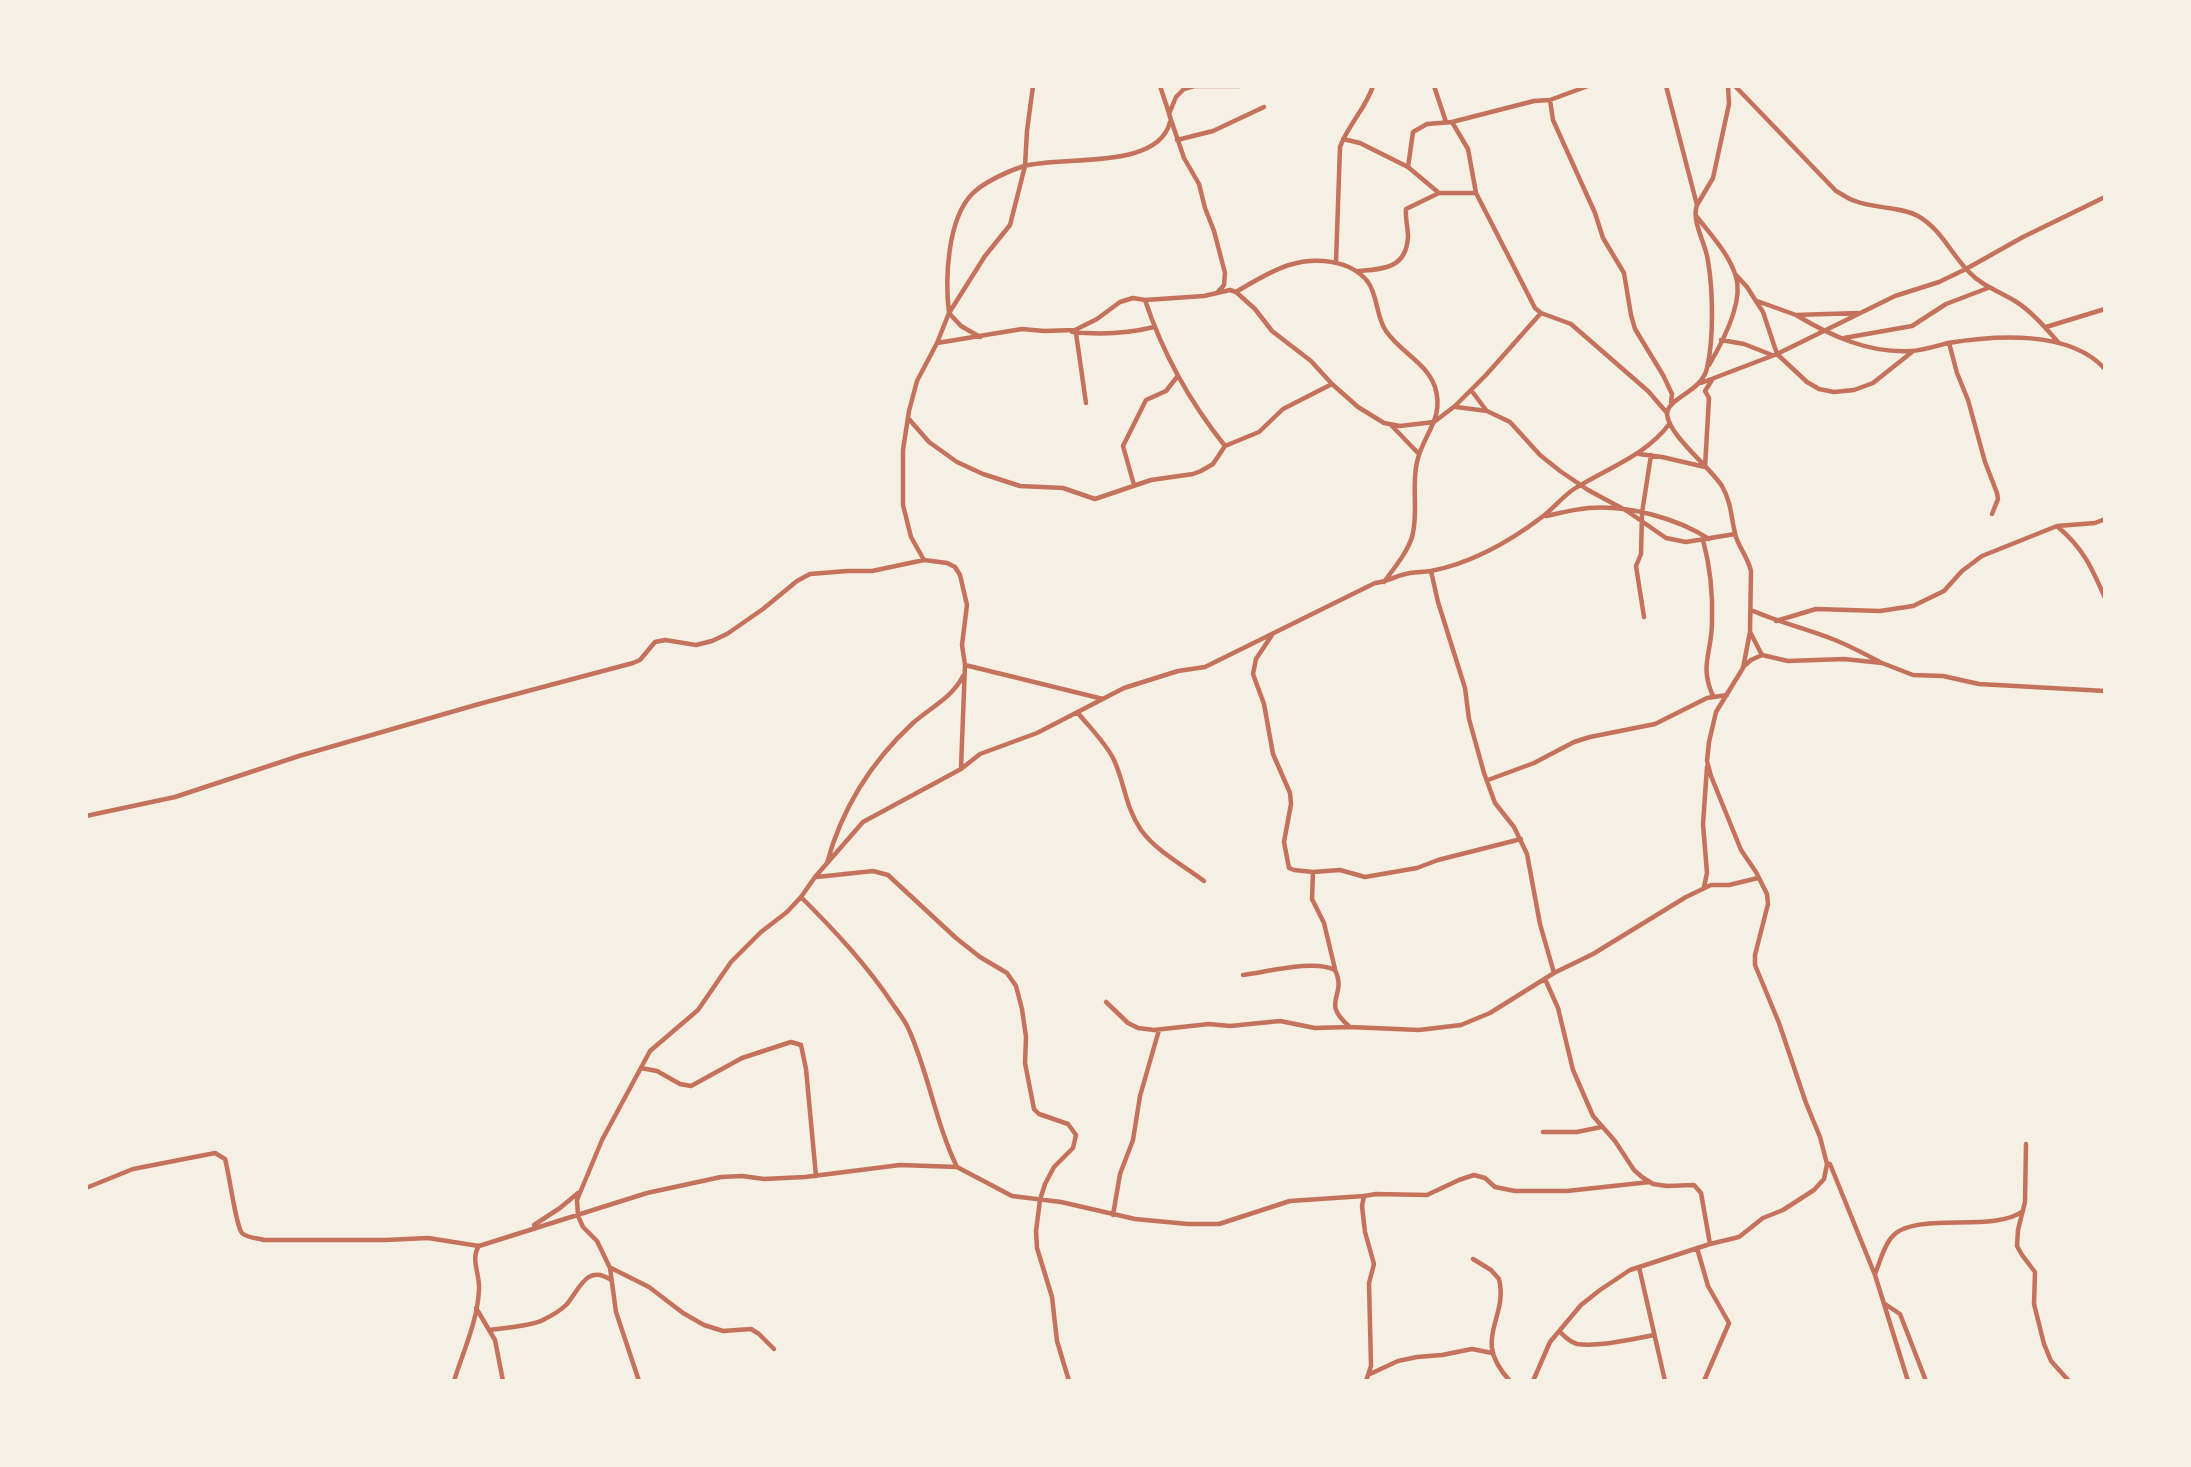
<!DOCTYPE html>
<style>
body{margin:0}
#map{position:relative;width:2191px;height:1467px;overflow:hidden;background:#f6efe4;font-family:Helvetica,sans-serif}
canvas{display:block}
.frame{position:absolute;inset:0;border:88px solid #f6efe4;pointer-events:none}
</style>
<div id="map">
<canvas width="2191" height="1467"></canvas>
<div class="frame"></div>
</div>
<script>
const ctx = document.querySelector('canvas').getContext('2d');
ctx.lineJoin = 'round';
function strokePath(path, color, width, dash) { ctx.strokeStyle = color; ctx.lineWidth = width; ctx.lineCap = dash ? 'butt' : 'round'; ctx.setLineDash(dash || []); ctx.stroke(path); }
const minor = new Path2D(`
 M1160,86L1169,113
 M1434,86L1446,122
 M1666,86L1697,205C1691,222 1706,243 1708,261C1713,290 1714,339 1707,368C1702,392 1667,398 1667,414C1668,435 1711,468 1722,486C1732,504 1731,519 1736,537C1740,549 1748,558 1751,571L1750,632L1743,668L1716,712L1709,742L1707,761L1711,776L1741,850L1756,872L1767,894L1768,904L1755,955V965L1779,1023L1806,1103L1820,1137L1827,1164H1830L1875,1275L1908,1381
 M1735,86L1836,191C1842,194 1848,199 1855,201C1875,209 1899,206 1918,216C1941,229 1951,254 1969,272C1982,286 1999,291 2015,301C2031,311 2045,327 2058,342
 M1550,100L1553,120L1595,213L1603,238L1624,273L1631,315L1635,329L1663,375L1672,394L1671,402
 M1452,122L1468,149L1476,193L1535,308L1541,313L1571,324L1648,391L1667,413
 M1343,139L1360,143L1408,167L1439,193H1476
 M1177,140L1213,131L1264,107
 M1408,167L1413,132L1427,124L1452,122L1534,101L1550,100L1588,86
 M1697,205L1713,178L1729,104L1728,86
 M1697,217C1711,235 1730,255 1736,277C1744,303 1722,343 1709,365
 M1336,262L1340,147C1348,125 1366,108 1373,86
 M1358,271C1383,269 1406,269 1408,237C1408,227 1405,218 1406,209L1439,193
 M1736,275L1747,287L1763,312L1777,354L1807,382L1819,389L1834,392L1854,390L1873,383L1912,352
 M1236,292L1255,309L1272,331L1311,361L1332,384L1358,407L1384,423L1400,426L1434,422L1455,406L1486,375L1541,313
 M1217,293L1224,285L1225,273L1214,231L1205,208L1199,184L1184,158L1169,114L1176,97L1184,89L1194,86H1239
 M1145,300C1163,354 1189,401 1225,446
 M1757,301L1796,315L1858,313
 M1796,315C1831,336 1870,354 1912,351C1924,350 1936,346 1948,343C1996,335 2070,330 2105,369
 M2046,327L2105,309
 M1072,332C1101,335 1126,334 1154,327
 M1076,333L1086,403
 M980,337L961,326L949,313C945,280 947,220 972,194C984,182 1008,171 1024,166C1062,155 1158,171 1170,122
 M1844,338L1912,326L1946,304L1988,288
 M1721,340L1744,344L1772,355
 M937,343L1022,329L1044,331L1075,330L1097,319L1120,302L1133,298L1145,300L1204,296L1230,290L1236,292C1253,282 1270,271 1289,265C1314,257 1350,259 1368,282C1378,296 1376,317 1386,331C1400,352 1426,362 1435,387C1445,419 1423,434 1417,462C1411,487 1419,513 1412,537C1407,553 1394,568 1384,582
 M1949,343L1957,373L1968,400L1985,462L1997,493L1998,499L1992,514
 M1701,383L1777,354L1895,296L1939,282L1966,269L2023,237L2105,197
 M1471,390L1486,410
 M1456,407L1487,411L1510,422L1540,455L1560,471L1588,490L1627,511L1666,538L1686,542L1735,534
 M908,418L929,442L957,462L983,474L1020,486L1063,488L1095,499L1151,480L1193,474L1201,471L1213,464L1225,446L1259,432L1283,409L1332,384
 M1391,425L1419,454
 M1639,454L1662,457L1705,467L1709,398L1705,391L1712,380
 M1134,485L1123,446L1146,400L1166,391L1177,377
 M1546,516C1560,513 1575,509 1589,508C1628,505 1677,518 1709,539
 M2058,527C2083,548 2092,568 2105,598
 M1703,540C1710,566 1713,595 1712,622C1712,653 1699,665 1713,696
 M924,560L911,537L903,505V450L909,411L917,381L937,343L949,313L985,256L1010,225L1025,166L1027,131L1033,86
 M1431,571L1438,602L1465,688L1469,719L1484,773L1495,803L1514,827L1527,854L1540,924L1554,973
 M1751,610C1778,622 1807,629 1835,640C1850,646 1865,654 1880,662
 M1644,617L1636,566L1641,554L1642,513L1651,455
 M1776,621L1816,609L1880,611L1913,606L1944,591L1962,571L1982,556L2057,526L2095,523L2105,519
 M1750,632L1762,655L1788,661L1844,659L1882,663L1913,675L1943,676L1979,684L2105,691
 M1272,635L1256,659L1253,674L1264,704L1273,754L1290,793L1291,804L1284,842L1289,868L1294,870L1313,872L1340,870L1365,877L1417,868L1438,860L1521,839
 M965,665L1103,699
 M1743,667L1751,660L1762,655
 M1078,713C1090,728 1106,743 1114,760C1125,784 1125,806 1141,830C1157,852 1183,865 1204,881
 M1488,780L1534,763L1574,742L1590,737L1655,724L1707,698L1727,695
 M86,816L175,797L299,756L479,704L633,663L640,660L655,642L665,640L696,645L712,641L727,634L763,609L797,581L810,574L847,571H872L924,560L947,563L955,567L960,575L967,605L962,645L965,665L961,768
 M827,863C842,808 872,761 913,723C931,707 952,698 963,676
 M1313,872L1312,899L1324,923L1335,969
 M817,877L873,871L888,875L956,938L980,957L1007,973L1016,986L1022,1009L1026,1037L1025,1063L1034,1109L1039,1114L1068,1124L1076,1135L1073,1148L1054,1167L1045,1184L1040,1200L1036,1231L1037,1248L1052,1297L1057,1341L1069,1381
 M1704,887L1707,873L1703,824L1707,767
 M801,897C834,930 866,964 892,1003C898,1012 905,1020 909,1030C929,1075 936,1124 957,1167
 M1243,975C1267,972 1314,959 1335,970C1348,997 1319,1001 1350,1027
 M1545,979L1558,1008L1573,1070L1593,1116L1615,1141L1634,1170L1642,1177L1653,1184L1667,1186L1694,1185L1701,1193L1710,1244
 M1106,1002L1128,1023L1138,1028L1154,1030L1209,1024L1230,1026L1280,1021L1315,1028L1350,1027L1419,1030L1461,1025L1490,1013L1554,973L1593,954L1686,897L1711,885H1729L1758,878
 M641,1068L657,1071L680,1084L691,1086L742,1058L791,1042L801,1045L806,1069L816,1176
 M1543,1132H1577L1601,1127
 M2026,1144L2025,1202L2018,1230L2017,1246L2022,1255L2035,1272L2034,1304L2044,1344L2051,1361L2069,1381
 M86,1188L133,1169L215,1153L225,1159C229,1172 236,1227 242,1233C247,1238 257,1238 264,1240H386L428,1238L479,1246
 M1113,1215L1120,1174L1133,1140L1140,1096L1159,1030
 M534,1225L560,1208L578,1193
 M1697,1248L1708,1286L1729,1323L1704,1381
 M1473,1259L1491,1270L1499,1279C1509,1320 1470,1338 1510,1381
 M1639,1267L1665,1381
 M611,1268L649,1287L683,1313L704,1325L723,1331L751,1329L759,1334L774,1349
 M1875,1274C1880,1262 1883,1248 1891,1238C1912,1210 1993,1234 2023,1211
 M1885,1304L1900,1314L1926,1381
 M476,1308L495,1340L503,1381
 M490,1330C503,1328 532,1326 543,1320C551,1316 560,1311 566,1305C579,1291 586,1263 611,1280
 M1559,1331C1565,1337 1570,1342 1577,1344C1600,1347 1632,1339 1654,1335
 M1370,1374L1398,1361L1417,1357L1442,1355L1472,1349L1492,1353
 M454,1381C463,1352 478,1320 479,1289C480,1274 470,1259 479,1246L647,1193L721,1177L742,1176L764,1179L805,1177L900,1165L957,1167L1012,1196L1061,1202L1135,1219L1188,1224H1219L1290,1201L1364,1196
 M639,1381L616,1312L610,1268L597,1241L583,1227L578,1216L577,1200L602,1140L650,1051L698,1010L731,962L761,932L787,912L801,897L815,877L863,822L961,769L980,754L1037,733L1124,688L1178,671L1205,667L1375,583C1387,582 1397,575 1410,573C1417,572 1424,572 1431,571C1472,563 1509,542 1542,517C1553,509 1562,497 1574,489C1607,468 1646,456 1670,423
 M1366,1381L1371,1366L1369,1283L1374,1264L1365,1232L1362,1206L1364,1196L1376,1194L1427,1195L1459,1180L1474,1175L1485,1178L1495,1187L1515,1191H1567L1650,1182
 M1533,1381L1550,1342L1581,1305L1600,1290L1630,1270L1710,1244L1739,1237L1763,1218L1783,1210L1814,1190L1824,1179L1827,1164`);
strokePath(minor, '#c5725c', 4.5);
</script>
